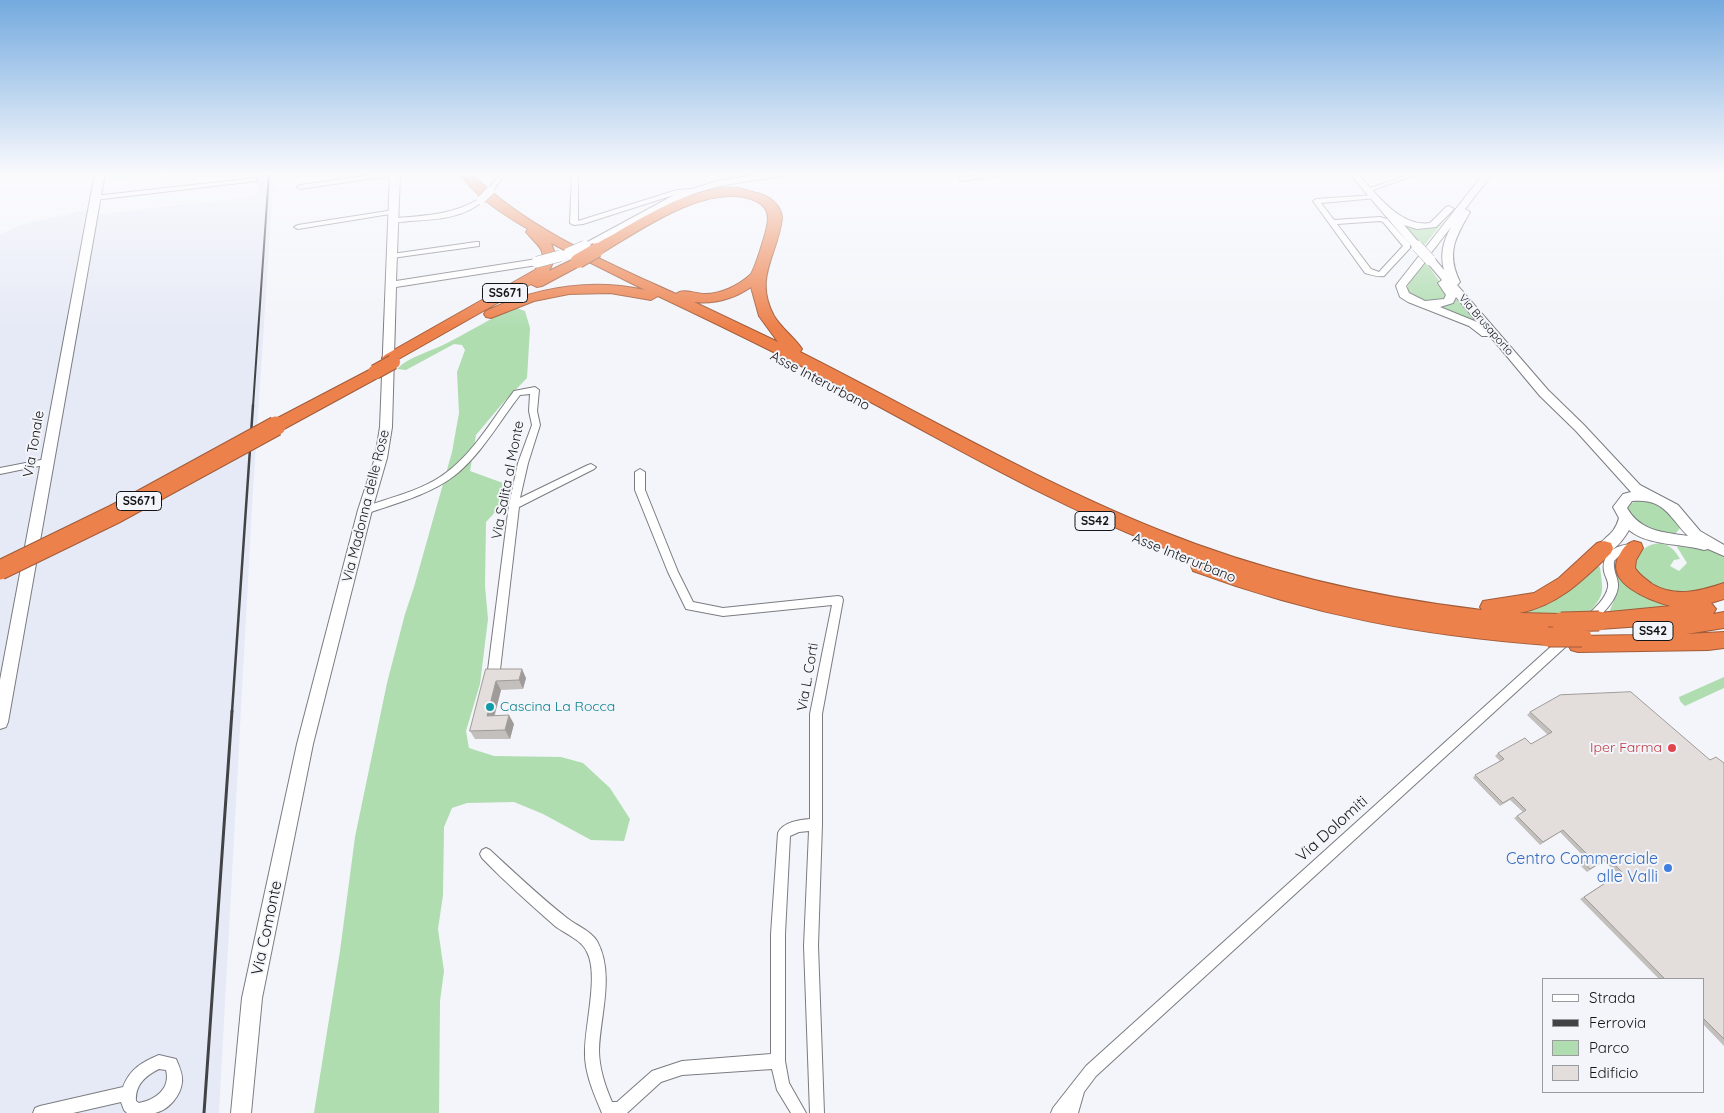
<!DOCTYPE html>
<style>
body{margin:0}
#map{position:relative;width:1724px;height:1113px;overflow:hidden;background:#f3f5fa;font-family:Quicksand,sans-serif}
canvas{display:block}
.legend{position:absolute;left:1542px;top:978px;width:162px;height:115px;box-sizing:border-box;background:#f3f5fa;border:1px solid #9a9b9f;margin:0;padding:6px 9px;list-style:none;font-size:15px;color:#141516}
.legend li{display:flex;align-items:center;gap:10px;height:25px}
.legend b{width:25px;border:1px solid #9a9b9f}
</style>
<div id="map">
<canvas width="1724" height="1113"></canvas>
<ul class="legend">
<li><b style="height:6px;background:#fff"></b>Strada</li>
<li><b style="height:6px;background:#424345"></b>Ferrovia</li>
<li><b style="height:14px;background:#afddb0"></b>Parco</li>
<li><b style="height:14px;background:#e3dedb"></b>Edificio</li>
</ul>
</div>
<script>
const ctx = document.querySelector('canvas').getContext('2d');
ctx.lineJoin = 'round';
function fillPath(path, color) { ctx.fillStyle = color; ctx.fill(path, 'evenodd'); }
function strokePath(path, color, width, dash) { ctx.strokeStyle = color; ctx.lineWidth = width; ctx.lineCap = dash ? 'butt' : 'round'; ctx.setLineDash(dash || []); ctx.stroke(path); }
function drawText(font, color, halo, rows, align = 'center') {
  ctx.font = font + ' Quicksand,sans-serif'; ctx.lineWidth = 4; ctx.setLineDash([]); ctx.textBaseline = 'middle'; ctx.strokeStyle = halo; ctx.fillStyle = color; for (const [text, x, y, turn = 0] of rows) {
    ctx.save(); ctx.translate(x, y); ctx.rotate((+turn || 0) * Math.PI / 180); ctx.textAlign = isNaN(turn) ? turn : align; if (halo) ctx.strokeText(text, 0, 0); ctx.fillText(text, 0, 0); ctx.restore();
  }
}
const built = new Path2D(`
 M259,173H274L253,490L219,1113H0V235L17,226L85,210L100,214L257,196Z`);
const green = new Path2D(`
 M112,173H173L109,180Z
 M1452,211L1423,247L1403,224L1429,228Z
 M1426,262L1448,294L1445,301H1423L1408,291C1406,281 1420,270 1426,262Z
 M1454,300H1457L1477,324L1435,307L1447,305Z
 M517,308L525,311L530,328L527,378L502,404L476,435L470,471L503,483L508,498L486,522L485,586L488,619L480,684L466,731L469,748L494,756L561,757L583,763L610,788L630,819L624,841L591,840L543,814L514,802L467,803L452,808L444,827L443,895L438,929L444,971L440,1001L439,1113H314L340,951L355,837L387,683L405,614L414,587L452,452L459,413L457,372L465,350L462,345L454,344L406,370L397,369C409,357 426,353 441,346C467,334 490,317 517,308Z
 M1640,501C1663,503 1668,510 1681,527L1675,534L1641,528L1627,508L1631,503Z
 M1660,543C1671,546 1674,549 1680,559L1674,560L1670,566L1679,571L1687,563L1677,547L1678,545L1705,547L1724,557V588L1680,597L1638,579L1632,561C1640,551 1647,544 1660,543Z
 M1621,553L1620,565L1688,606L1609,613L1617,592L1613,560Z
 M1594,565L1600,567C1603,592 1606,595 1586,615L1502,612Z
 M1724,677V688L1685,706L1680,701L1679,697Z`);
const street = new Path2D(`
 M385,173H398L395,175L300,189L297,187L300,185Z
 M500,173H506L492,192H488L487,191Z
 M572,173H578V221L677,190L692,189L695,191L692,193H680L583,224L574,225L570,223Z
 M990,173H1003L1000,175L962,181L959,179L962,177Z
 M1413,173H1421L1370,191L1365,190Z
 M255,178L257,179V181L94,200L91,198L94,196Z
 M1375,195L1377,196V198L1321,203L1334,220L1380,217L1387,219L1410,244V248L1384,276C1377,277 1372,275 1365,273L1313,201L1316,199ZM1380,221L1383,222L1403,246L1379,272L1371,269L1337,224Z
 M479,199L484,200C465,218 435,220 409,221C403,222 396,223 390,220L394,218C424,216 452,215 479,199Z
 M394,210L397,212L396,213L298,229L294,227L298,225Z
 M476,242H479V246L392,258L388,256L392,254Z
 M535,387L539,390L537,411L540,425L528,463L520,498L588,465L591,464L596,467L594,469L519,507L500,670L498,673L494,675L490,673L488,670L509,505L518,463L532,425L529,411L530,394L520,395C499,422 481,455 454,476C429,495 394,504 365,514L360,510L362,508C390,497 423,491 447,472C475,451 493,418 514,391Z
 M46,459L51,462L49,464L0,474V468Z
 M640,469L645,472V490L678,572L693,602L723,608L838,596L842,597L843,600L822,714V824L818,946L824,1113H810L804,946L809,831L799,832L790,836L785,934V1061L789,1083L806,1113H791L777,1090L772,1069L682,1075L661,1082L627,1113H602C594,1094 584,1072 585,1051C585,1024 599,975 587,952C581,939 565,934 555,926C530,904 505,882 482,858L480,854L482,850L486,848L490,850C515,873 540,897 567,918C577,926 590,930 597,941C615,974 600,1016 599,1050C599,1067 605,1086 612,1102H617L652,1071L682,1061L771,1054V934L778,833C783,822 799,820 810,819V714L832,605L723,616L686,609L668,572L635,490V472Z
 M1634,544L1638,545L1639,548L1638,551L1622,553L1614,561C1613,571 1617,575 1618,584C1619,599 1601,615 1592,624L1588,625L1584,624L1583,621L1584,618C1593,610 1606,599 1608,587C1609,581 1605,577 1604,571C1601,552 1618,544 1634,544Z
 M1569,633L1573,634L1574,637L1573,640L1096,1076L1084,1092L1078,1113H1051L1053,1108L1086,1066L1565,634Z
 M159,1055L176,1059C179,1066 183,1074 182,1082C181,1095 169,1110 155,1113C147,1113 136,1113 127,1113L124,1110L121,1102L73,1113H33L35,1108L40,1106L123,1087C130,1069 142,1062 159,1055ZM159,1069L166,1070C171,1089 155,1100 139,1103L136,1101C135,1085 145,1076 159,1069Z`);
const secondary = new Path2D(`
 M95,173H105L8,722L6,727L0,729V680Z
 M390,173H400L396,281L537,259L542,262L537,265L396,287L392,427L387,458L372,510L313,744L262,998L251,1113H231L242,998L297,744L358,510L375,458L380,427Z
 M768,173H789L784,176C750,181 715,184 683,198C650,211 621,233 589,248H581L580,246L676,194L717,181Z
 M1349,173H1357C1375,192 1400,228 1430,223L1446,207L1449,206L1454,209L1436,227L1417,229L1404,225L1422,246L1421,248H1413Z
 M1484,173H1493L1465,209L1470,212C1455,238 1446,253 1460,282L1457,285L1548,390L1584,425L1640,485L1678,505L1700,531L1724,545V556L1708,549L1704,550C1680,543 1648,546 1629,530C1623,540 1612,556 1599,552L1597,548C1605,535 1614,536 1619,518L1613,507L1623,494L1631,492L1576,431L1540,396L1490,336H1482L1469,326L1408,302L1400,297L1396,286L1397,284ZM1451,227C1443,242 1440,254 1444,270L1434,258L1428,257ZM1426,261L1442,280L1438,283L1446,295L1444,299L1425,301L1409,293L1406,286ZM1456,297L1477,322L1440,307L1453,303ZM1632,501C1665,498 1669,517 1688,536C1663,532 1641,532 1627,508Z`);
const highway = new Path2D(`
 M459,173H471C525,228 606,262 676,294C683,288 695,294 705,294C720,294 738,286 750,275C754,272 766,233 767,226C770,214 767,206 756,201C710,180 640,230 602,253H592L590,250C596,242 610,237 619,231C652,212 698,185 738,188C744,189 751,192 757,193C769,196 781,204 782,218C778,255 753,277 774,316C782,329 794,337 802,349L800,352C919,412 1035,480 1159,530C1263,572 1371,597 1482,610L1480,607L1483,601L1534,593L1559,578L1597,543L1604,541L1611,543L1613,548L1611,553C1584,579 1558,606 1519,613L1561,614L1568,616L1571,622L1568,628L1561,630H1551L1555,631L1558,637L1555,643L1548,645C1422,636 1312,615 1193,571L1191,566L1193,561L1197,560C1086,521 981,462 878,406C805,367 732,331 658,296L651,300L610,293L569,294L534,301L491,318L486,317L484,314L486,311C537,287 590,278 645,290L585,260L583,264L542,286L537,287L531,284L395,361H385L382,358L385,355L535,270C551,250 538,247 526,232L528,229C503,214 477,198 459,173ZM551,243L578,257L549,271L556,256ZM751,287L759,316L778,342L694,302C714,304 734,299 751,287Z
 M375,367L381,368L383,372L381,376L282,430L276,432L270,430L268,426L270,422Z
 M1634,541L1641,543L1643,548L1636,560L1635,568C1639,575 1646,579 1652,584C1676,598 1700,591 1724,583V599L1711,603L1716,609L1713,614L1724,612V628L1686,634L1724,632V648L1708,650L1578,652L1571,650L1568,644L1571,638L1578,636L1639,635L1638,632L1643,626L1599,629L1592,627L1589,621L1592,615L1599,613L1671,606C1651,601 1602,583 1620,554C1624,547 1627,543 1634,541Z`);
const railFar2 = new Path2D(`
 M253,406L269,173`);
const railFar1 = new Path2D(`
 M232,712L253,405`);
const rail = new Path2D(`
 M204,1113L232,711`);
const streetBridge = new Path2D(`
 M481,200L490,191`);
const secondaryBridge = new Path2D(`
 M1417,246L1430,260
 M569,253L585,246
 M537,262L560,256`);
const highwayBridgeFar1 = new Path2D(`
 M578,261L597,250
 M375,372L393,362`);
const highwayBridge = new Path2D(`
 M0,570L115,514L276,426
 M1561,622L1599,621
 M1548,637H1582`);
const wall = new Path2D(`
 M486,669L526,678L523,689L501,690L495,715L514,724L510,739H475L470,731Z
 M1530,712L1724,763V1046L1703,1024V979H1659L1580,899L1619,874L1604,861L1587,872L1580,865L1587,860L1560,832L1540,845L1514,818L1523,812L1510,800L1500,806L1473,778L1475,775L1500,761L1495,756L1498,753L1531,744L1548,735L1527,715Z`);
const shadedWall = new Path2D(`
 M522,669L526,678L523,689L519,680Z
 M496,681L501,690L492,724L487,716Z
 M509,715L514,724L510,739L505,730Z`);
const building = new Path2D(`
 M486,669H522L519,680L496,681L487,716L509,715L505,730L470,731Z
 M1631,692L1710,760L1716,757L1724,763V1039L1703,1018V979H1665L1584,897L1622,872L1608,858L1590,869L1584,862L1591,858L1563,830L1543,842L1517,816L1526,810L1513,797L1503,803L1475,775L1504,759L1498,753L1525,738L1531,744L1552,732L1530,712L1560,695Z`);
const markers = [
 [490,707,5,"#0f9aa8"],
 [1672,748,5,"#e0444e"],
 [1668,868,5,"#3f7fe0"]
];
const farStreetnames = [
 ["Via Brusaporto",1486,325,49]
];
const shields = [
 [505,293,45],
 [139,501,45],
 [1095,521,40],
 [1653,631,40]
];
const shieldNames = [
 ["SS671",505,293],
 ["SS671",139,501],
 ["SS42",1095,521],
 ["SS42",1653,631]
];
const streetNames = [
 ["Asse Interurbano",820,381,28],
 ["Via Tonale",34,444,-80],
 ["Via Salita al Monte",508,480,-79],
 ["Via Madonna delle Rose",366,506,-76],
 ["Asse Interurbano",1184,558,22],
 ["Via L. Corti",808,677,-80]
];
const cultureNames = [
 ["Cascina La Rocca",500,707]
];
const healthNames = [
 ["Iper Farma",1662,748]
];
const nearStreetnames = [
 ["Via Dolomiti",1332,829,-42],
 ["Via Comonte",267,928,-78]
];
const nearShopnames = [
 ["Centro Commerciale",1658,859],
 ["alle Valli",1658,877]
];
fillPath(built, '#e6eaf6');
fillPath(green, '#afddb0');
strokePath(street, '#7b7c81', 2);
strokePath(secondary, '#7b7c81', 2);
strokePath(highway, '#a15b39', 2);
fillPath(street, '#fff');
fillPath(secondary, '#fff');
fillPath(highway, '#ed814c');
strokePath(railFar2, '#424345', 2);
strokePath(railFar1, '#424345', 2.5);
strokePath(rail, '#424345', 3);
strokePath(streetBridge, '#7b7c81', 9, []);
strokePath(secondaryBridge, '#7b7c81', 12, []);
strokePath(highwayBridgeFar1, '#a15b39', 16, []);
strokePath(highwayBridge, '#a15b39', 21, []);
strokePath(streetBridge, '#fff', 8);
strokePath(secondaryBridge, '#fff', 11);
strokePath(highwayBridgeFar1, '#ed814c', 14);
strokePath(highwayBridge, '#ed814c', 19);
fillPath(wall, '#c3bfbc');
fillPath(shadedWall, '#9f9b99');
fillPath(building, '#e3dedb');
strokePath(building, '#9f9b99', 1);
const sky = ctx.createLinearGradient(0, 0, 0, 328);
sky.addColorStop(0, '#74aadf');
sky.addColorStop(0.53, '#fafafd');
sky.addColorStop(1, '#fafafd00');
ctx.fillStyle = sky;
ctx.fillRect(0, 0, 1724, 328);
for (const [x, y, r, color] of markers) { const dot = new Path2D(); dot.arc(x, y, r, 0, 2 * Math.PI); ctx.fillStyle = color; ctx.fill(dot); strokePath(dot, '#f3f5fa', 2); }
drawText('11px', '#141516', '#f3f5fa', farStreetnames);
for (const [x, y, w] of shields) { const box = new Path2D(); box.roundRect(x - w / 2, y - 9.5, w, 19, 4); ctx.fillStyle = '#f3f5fa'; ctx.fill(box); strokePath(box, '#141516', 1); }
drawText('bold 12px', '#141516', null, shieldNames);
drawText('14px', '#141516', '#f3f5fa', streetNames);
drawText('14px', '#0d838f', '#f3f5fa', cultureNames, 'left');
drawText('14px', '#be3a42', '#f3f5fa', healthNames, 'right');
drawText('16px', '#141516', '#f3f5fa', nearStreetnames);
drawText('16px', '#366cbe', '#f3f5fa', nearShopnames, 'right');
</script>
